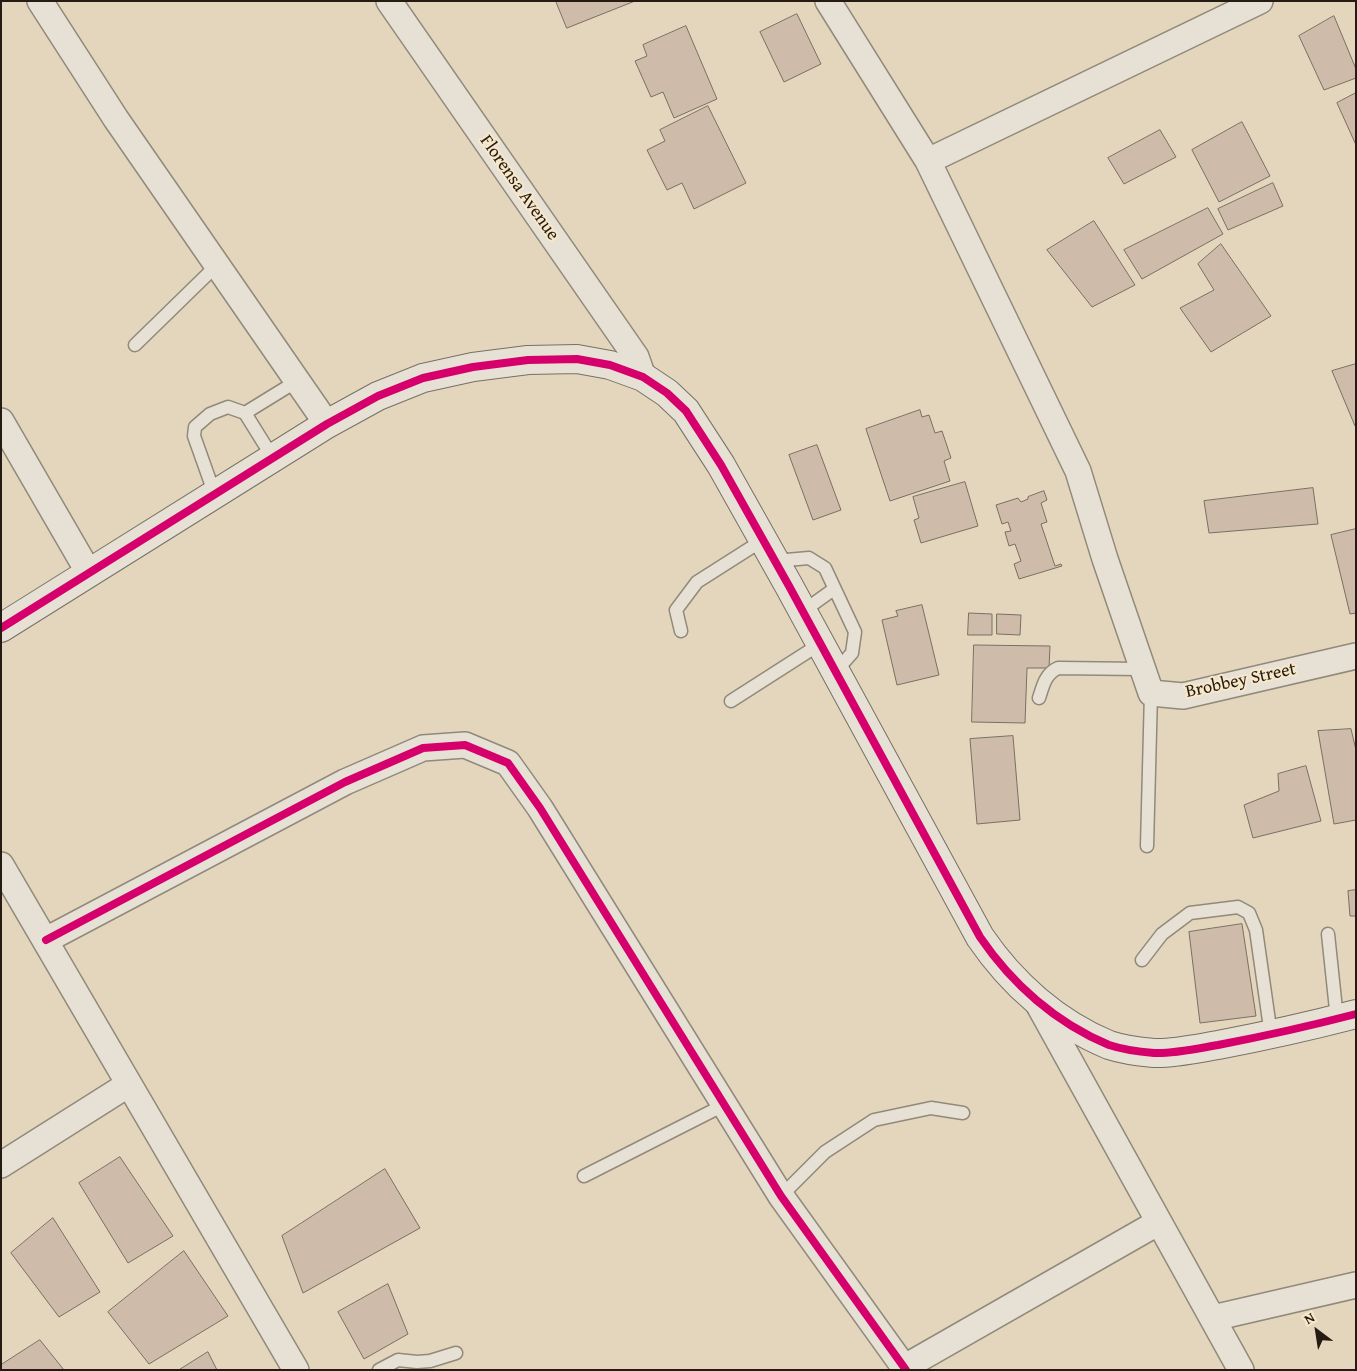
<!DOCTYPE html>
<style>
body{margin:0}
#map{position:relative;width:1357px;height:1371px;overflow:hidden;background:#e3d6bd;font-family:"Gentium Book Plus",serif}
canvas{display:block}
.frame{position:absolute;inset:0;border:2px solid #251b13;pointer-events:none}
.north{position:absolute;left:1292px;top:1306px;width:50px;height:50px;-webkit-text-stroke:4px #f7e8ca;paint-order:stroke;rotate:329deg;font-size:14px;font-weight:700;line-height:20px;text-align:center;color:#251b13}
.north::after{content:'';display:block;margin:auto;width:18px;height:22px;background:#251b13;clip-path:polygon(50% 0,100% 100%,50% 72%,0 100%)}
</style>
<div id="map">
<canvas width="1357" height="1371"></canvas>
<div class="frame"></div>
<div class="north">N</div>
</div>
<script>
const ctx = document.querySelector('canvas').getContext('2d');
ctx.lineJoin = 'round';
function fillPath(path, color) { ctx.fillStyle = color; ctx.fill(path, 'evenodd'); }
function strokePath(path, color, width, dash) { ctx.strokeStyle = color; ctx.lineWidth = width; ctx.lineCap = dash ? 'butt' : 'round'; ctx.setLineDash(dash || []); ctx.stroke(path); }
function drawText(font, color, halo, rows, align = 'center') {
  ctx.font = font + ' "Gentium Book Plus",serif'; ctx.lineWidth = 4; ctx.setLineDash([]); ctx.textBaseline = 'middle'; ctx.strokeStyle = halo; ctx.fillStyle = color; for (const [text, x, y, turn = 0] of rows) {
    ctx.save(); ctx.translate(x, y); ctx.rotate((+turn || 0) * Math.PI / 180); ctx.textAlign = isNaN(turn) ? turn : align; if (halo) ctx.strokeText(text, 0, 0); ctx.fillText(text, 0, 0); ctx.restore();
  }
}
const building = new Path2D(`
 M556,1H635L567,28Z
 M797,14L821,64L784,82L760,32Z
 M1334,16L1356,69V78L1324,90L1299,36Z
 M686,26L717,99L674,118L663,92L651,97L635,61L647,56L643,45Z
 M1356,93V145L1337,103Z
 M708,106L746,183L694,209L682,183L667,190L647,150L665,141L660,130Z
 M1242,122L1270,176L1219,202L1192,150Z
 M1160,130L1176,157L1124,184L1108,158Z
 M1273,183L1283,206L1228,230L1218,209Z
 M1208,208L1223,234L1142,279L1124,250Z
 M1094,221L1135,285L1092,307L1047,250Z
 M1221,244L1271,316L1211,352L1180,308L1214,290L1198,264Z
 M1356,364V426H1355L1332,371Z
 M920,410L922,417L929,415L935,433L942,431L951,458L944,461L950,481L890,501L866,429Z
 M817,445L841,510L813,520L789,455Z
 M965,482L978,526L921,543L914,520L919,518L913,497Z
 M1313,488L1318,524L1209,533L1204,501Z
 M1044,491L1047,500L1041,503L1047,522L1041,524L1055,566L1061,564L1062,566L1019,579L1014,564L1021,561L1015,544L1009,546L1005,532L1011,531L1008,522L1002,524L996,505L1018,498L1021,502L1028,499V497Z
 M1356,529V613L1350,614L1331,535Z
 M922,605L939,675L897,685L882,620L898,616L896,611Z
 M969,613L992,614V635H968Z
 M997,614L1021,615L1020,635L997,634Z
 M974,645L1050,646L1049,668H1027L1025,723L972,722Z
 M1351,729L1356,750V820L1334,824L1318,731Z
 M1013,736L1020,820L977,824L970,739Z
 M1306,766L1321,821L1253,838L1244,805L1279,791L1278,774Z
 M1356,890V916H1350L1348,891Z
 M1242,924L1256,1016L1200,1023L1189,932Z
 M120,1157L173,1236L128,1263L79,1183Z
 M385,1169L420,1228L303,1293L282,1236Z
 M53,1218L100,1292L59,1317L11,1253Z
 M184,1251L228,1316L149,1364L108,1312Z
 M388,1284L408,1334L364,1359L338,1312Z
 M40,1340L64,1370H1V1365Z
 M208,1352L217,1370H179Z`);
const lane = new Path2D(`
 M135,345L217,265
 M245,413L297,381
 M215,495L194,436L195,427L210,414L228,407L245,413L273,458
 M775,561L809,558L825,568L855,632L852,653L835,672
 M802,612L834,589
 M681,631L676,610L697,582L763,540
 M1039,698C1043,686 1045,674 1058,668L1141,669
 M731,701L820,644
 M1147,846L1151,693
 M1328,934L1337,1019
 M1142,960L1162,934L1190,913L1238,907L1249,913L1256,930L1271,1035
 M584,1176L724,1105
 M781,1196L825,1152L874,1120L931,1108L963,1113
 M379,1370L398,1360L417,1362L430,1361L456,1353`);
const street = new Path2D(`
 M40,1L116,119L327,424
 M389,1L636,357L643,377
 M828,1L928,161L1078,471L1105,559L1151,693L1183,696L1356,656
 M928,161L1260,1
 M1,421L89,573
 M1,865L296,1370
 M46,940L345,782L423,748L465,745L508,763L540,808L781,1196L906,1370
 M1036,1000L1241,1370
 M1,1165L129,1084
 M1213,1318L1356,1285
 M905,1367L1159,1222`);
const secondary = new Path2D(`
 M1,628L327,424L378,396L423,378L473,367L528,360L577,359L610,365L643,377L667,393L686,411L721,465L789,586L980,937C1012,984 1056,1023 1109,1045C1121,1049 1142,1052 1154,1053C1172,1054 1200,1048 1218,1045C1265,1036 1310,1026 1356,1014`);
const cycleway = new Path2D(`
 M1,628L327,424L378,396L423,378L473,367L528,360L577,359L610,365L643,377L667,393L686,411L721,465L789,586L980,937C1012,984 1056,1023 1109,1045C1121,1049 1142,1052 1154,1053C1172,1054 1200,1048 1218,1045C1265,1036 1310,1026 1356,1014
 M46,940L345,782L423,748L465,745L508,763L540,808L781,1196L906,1370`);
const streetNames = [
 ["Florensa Avenue",519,188,55],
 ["Brobbey Street",1241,681,-12]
];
fillPath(building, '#cebba9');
strokePath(building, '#777063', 1);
strokePath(lane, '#91897a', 15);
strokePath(street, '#91897a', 28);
strokePath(secondary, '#777063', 30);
strokePath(lane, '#e7e1d5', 12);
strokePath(street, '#e7e1d5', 25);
strokePath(secondary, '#e7e1d5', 28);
strokePath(cycleway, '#d6006c', 8);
drawText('18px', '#251b13', '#f7e8ca', streetNames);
</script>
